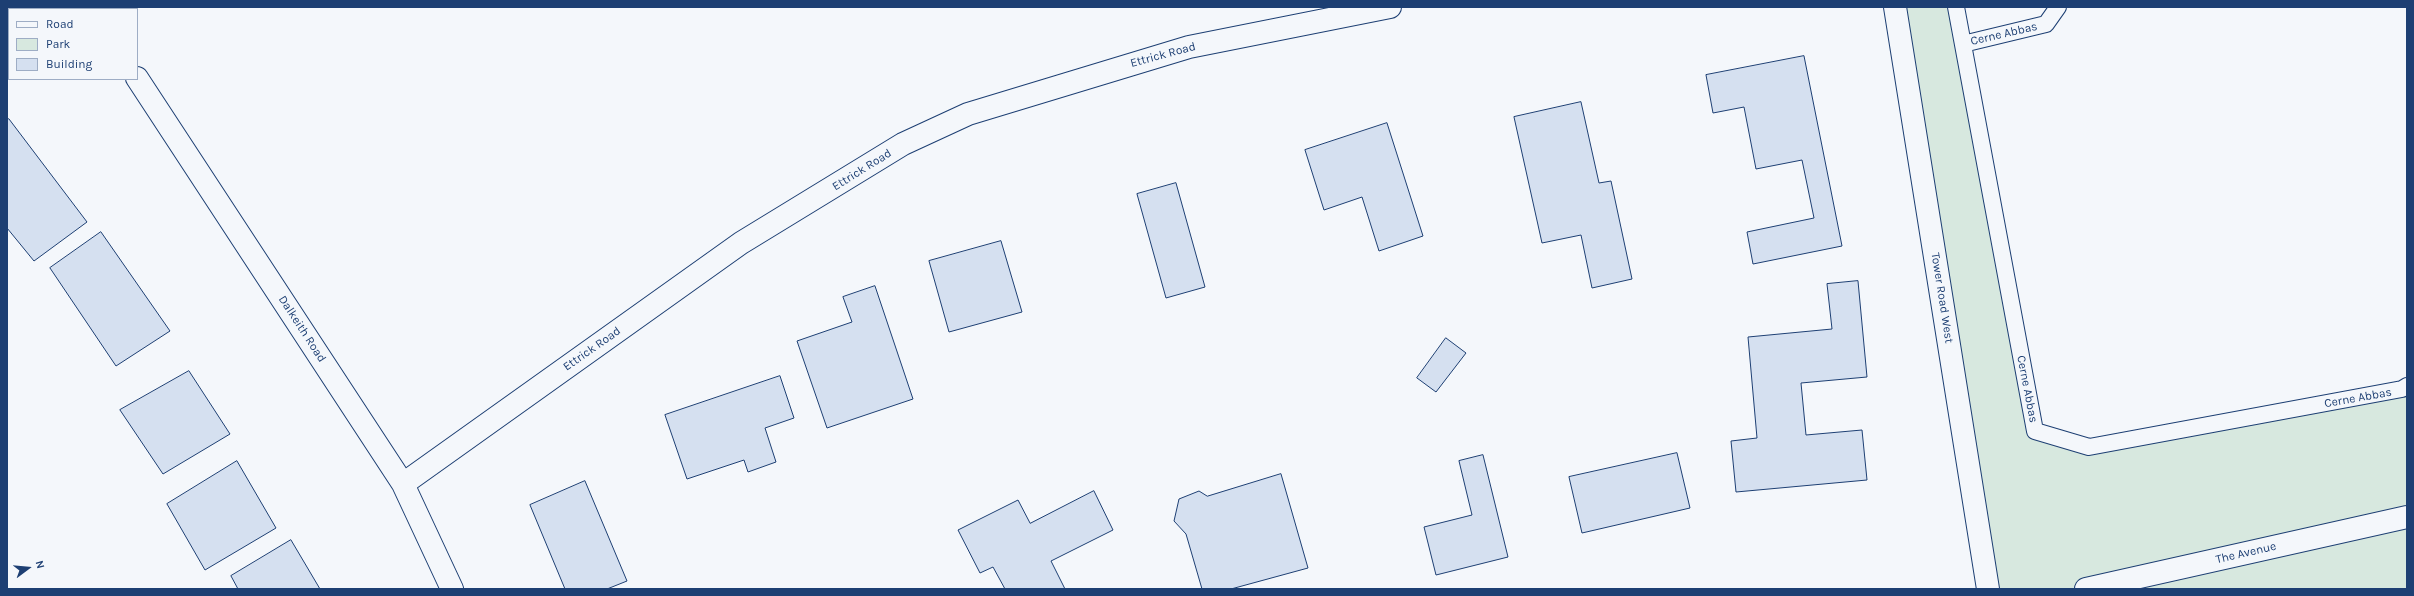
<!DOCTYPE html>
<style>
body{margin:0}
#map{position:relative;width:2414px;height:596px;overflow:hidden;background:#f4f7fb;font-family:Karla,sans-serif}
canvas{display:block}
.frame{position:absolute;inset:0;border:8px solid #1d3f73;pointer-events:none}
.legend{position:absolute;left:8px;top:8px;width:130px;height:72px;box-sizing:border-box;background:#f4f7fb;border:1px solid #9eadc5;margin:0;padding:5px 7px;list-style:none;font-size:12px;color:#1d3f73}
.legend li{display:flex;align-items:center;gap:8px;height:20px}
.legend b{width:20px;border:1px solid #9eadc5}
.north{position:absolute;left:8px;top:548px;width:40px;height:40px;-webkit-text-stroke:3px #f4f7fb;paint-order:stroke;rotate:74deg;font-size:11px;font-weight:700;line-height:16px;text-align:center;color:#1d3f73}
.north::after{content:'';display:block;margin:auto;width:14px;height:18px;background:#1d3f73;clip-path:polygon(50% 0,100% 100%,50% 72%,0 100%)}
</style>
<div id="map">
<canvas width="2414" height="596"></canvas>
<div class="frame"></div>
<ul class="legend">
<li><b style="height:5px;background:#f4f7fb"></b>Road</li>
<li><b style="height:11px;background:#d7e8df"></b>Park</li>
<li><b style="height:11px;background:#d5e0f0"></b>Building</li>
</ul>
<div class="north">N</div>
</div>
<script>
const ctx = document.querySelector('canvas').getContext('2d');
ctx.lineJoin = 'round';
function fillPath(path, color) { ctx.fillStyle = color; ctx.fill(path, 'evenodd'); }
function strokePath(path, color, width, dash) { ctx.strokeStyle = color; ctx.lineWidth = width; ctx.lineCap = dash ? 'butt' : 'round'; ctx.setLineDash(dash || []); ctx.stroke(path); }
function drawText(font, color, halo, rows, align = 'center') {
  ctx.font = font + ' Karla,sans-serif'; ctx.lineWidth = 3; ctx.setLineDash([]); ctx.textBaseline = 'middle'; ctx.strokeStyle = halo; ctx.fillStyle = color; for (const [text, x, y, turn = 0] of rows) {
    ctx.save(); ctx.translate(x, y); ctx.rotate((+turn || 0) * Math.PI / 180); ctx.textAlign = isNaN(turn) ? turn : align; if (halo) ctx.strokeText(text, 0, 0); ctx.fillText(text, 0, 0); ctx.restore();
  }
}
const green = new Path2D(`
 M1895,7H1956L2035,431L2089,447L2407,386V589H1988Z`);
const building = new Path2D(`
 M1804,56L1842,246L1753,264L1747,232L1814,218L1802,160L1756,169L1744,107L1713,113L1706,75Z
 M1581,102L1599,183L1611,181L1632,279L1592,288L1581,235L1542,243L1514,117Z
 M9,119L87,222L34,261L7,228V120Z
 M1387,123L1423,236L1379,251L1362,197L1324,210L1305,150Z
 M1176,183L1205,287L1166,298L1137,194Z
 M101,232L170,331L116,366L50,268Z
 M1001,241L1022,312L949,332L929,261Z
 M1858,281L1867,377L1801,383L1806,435L1862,430L1867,480L1736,492L1731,441L1757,438L1748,337L1832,329L1827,284Z
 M875,286L913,399L827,428L797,341L852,322L843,297Z
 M1446,338L1466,353L1436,392L1417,378Z
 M189,371L230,434L163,474L120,410Z
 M780,376L794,418L765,428L776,462L748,472L744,460L687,479L665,415Z
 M1677,453L1690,508L1582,533L1569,477Z
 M1483,455L1508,557L1436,575L1424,527L1472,515L1459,461Z
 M237,461L276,528L205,570L167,504Z
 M1281,474L1308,568L1231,589H1202L1186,534L1174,521L1179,499L1199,491L1207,496Z
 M585,481L627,581L607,589H565L530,505Z
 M1094,491L1113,530L1051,561L1065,589H1005L993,567L980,573L958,530L1018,500L1030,523Z
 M291,540L320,589H238L231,576Z`);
const service = new Path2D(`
 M1956,7L2035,431L2089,447L2402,389L2407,386
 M1963,44L2046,24L2058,7`);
const minor = new Path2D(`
 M91,7L92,9
 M1895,7L1988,589
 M13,9L16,7
 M137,78L403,484L452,589
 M403,484L741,243L903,144L968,114L1189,47L1390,7`);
const secondary = new Path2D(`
 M2086,589L2407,517`);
const streetNames = [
 ["Cerne Abbas",2004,34,-13],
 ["Ettrick Road",1163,55,-15],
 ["Ettrick Road",862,170,-32],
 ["Tower Road West",1942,298,81],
 ["Dalkeith Road",302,329,57],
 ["Ettrick Road",592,349,-35],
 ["Cerne Abbas",2027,389,79],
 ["Cerne Abbas",2358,398,-10],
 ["The Avenue",2246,553,-13]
];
fillPath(green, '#d7e8df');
strokePath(green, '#687fa3', 1);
fillPath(building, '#d5e0f0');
strokePath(building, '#1d3f73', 1);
strokePath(service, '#1d3f73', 18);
strokePath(minor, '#1d3f73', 24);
strokePath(secondary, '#1d3f73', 24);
strokePath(service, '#f4f7fb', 16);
strokePath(minor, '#f4f7fb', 22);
strokePath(secondary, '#f4f7fb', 22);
drawText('12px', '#1d3f73', '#f4f7fb', streetNames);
</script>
